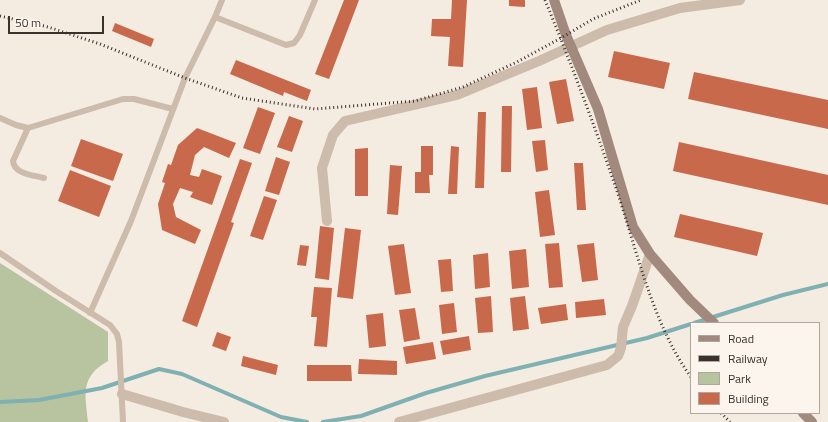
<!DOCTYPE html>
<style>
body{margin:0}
#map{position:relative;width:828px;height:422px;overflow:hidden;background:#f4ebe1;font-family:"Titillium Web",sans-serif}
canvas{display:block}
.legend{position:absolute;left:690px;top:322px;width:130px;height:92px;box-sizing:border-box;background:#fbf5ee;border:1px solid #aea6a0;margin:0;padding:5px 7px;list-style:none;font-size:12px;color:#3b302b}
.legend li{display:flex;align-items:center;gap:8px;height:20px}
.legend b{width:20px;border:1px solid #aea6a0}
.scale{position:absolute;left:8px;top:16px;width:96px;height:18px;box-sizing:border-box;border:2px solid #3b302b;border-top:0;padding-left:5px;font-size:12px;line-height:14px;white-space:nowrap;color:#3b302b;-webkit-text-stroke:3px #fbf5ee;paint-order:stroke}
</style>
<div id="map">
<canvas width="828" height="422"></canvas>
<ul class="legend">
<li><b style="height:5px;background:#a18a7d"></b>Road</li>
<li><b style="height:5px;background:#3b302b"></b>Railway</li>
<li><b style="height:11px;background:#b8c4a0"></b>Park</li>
<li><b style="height:11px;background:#c8694b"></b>Building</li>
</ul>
<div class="scale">50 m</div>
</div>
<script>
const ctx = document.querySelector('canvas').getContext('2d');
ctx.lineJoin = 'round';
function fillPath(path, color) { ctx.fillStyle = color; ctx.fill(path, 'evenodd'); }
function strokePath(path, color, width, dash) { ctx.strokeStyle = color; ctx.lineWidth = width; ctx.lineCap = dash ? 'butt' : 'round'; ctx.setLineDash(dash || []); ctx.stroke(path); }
const green = new Path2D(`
 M0,263L108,332V361C80,377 85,393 88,422H0Z`);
const stream = new Path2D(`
 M694,323L783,295L828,284
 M0,402L39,400L102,388L159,369L182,374L281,417L307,422
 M323,422L361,416L426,393L485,376L647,338L691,324`);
const building = new Path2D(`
 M344,0H359L329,79L315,74Z
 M452,0H467L463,67L448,66L450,37L431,36L432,19H451Z
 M509,0H525V7L509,6Z
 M115,23L154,39L151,47L112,31Z
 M614,51L670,63L664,89L608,77Z
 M236,60L311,90L307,101L284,92L283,96L230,74Z
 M694,72L828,100V129L688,99Z
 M566,79L574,121L557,124L549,82Z
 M537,87L542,128L527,130L522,89Z
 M502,106H512L511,172H501Z
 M258,107L275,113L260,154L243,148Z
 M478,112H486L484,188H475Z
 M289,116L303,121L292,152L277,147Z
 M197,128L236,143L229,158L204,147L195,155L190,175L199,177L202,169L222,176L212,205L190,197L193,192L180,188L173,204L176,217L201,230L195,244L162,230L158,204L165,183L162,182L168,164L171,165L178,145Z
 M81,139L123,154L113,181L71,166Z
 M545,140L548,170L536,172L532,141Z
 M679,142L828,175V205L673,171Z
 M421,146H433V175H429L430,193H415V172H421Z
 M451,146L459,147L457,194H448Z
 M368,148V196H355V149Z
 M276,157L290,162L279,195L265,191Z
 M240,159L252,163L231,222L234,223L197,327L182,321Z
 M574,163H583L586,210H577Z
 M390,165L402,166L398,215L387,214Z
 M70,170L111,186L99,217L58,201Z
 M549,190L555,235L540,237L535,192Z
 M264,196L277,200L263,240L250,236Z
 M680,214L763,233L757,256L674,237Z
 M320,226L334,228L329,280L315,278Z
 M345,228L361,230L353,299L337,297Z
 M559,243L563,287L549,288L545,244Z
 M594,243L598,280L582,282L577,245Z
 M404,244L411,293L395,295L388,246Z
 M300,245L309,246L306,266L297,265Z
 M526,249L529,287L512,289L509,251Z
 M488,253L490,287L475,289L473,255Z
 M451,259L453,291L441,292L438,260Z
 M314,287L332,288L327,347L314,346L317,317H311Z
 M491,296L493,332L478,333L475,298Z
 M525,296L529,329L513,331L510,298Z
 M604,299L606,315L576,318L575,302Z
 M454,303L457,332L442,334L439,305Z
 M566,304L568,320L541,324L538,308Z
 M415,308L420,339L404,342L399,310Z
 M383,313L386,346L369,348L366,315Z
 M217,332L231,337L226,351L212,346Z
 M469,336L471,350L443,355L440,341Z
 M433,342L436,359L406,364L403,347Z
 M243,356L278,365L276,375L241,366Z
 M359,359L397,361V375L358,374Z
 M307,365H351L352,381H307Z`);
const lane = new Path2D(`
 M222,0L215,17L286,45L294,43L300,35L315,0
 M0,118L16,125L28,128L123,99H134L173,109
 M28,128L13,161C14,174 33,175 44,178
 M0,253L56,291L110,325L117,334L119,342L123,422
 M90,313L131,221L185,78L215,17`);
const street = new Path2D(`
 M327,221L322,168L333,135L345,121L457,95L539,61L607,30L680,8L740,0
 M122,394L183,412L224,422
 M399,422L607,365L618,356L621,348L623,327L632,306L650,254`);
const secondary = new Path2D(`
 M554,0L566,35L598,109L633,227L650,254L690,300L714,323
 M803,413L812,422`);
const rail = new Path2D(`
 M545,0C571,63 595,127 617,191C637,251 653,325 691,377
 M0,16L48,27L100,44L185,78L242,98L315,109L415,101L463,87L517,62L561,38L593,19L641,0
 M721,413L730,422`);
fillPath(green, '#b8c4a0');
strokePath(stream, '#7fb0b2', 4);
fillPath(building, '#c8694b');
strokePath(lane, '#cdbbac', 6);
strokePath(street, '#cdbbac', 10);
strokePath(secondary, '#a18a7d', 10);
strokePath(rail, '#3b302b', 3, [1, 3]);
</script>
